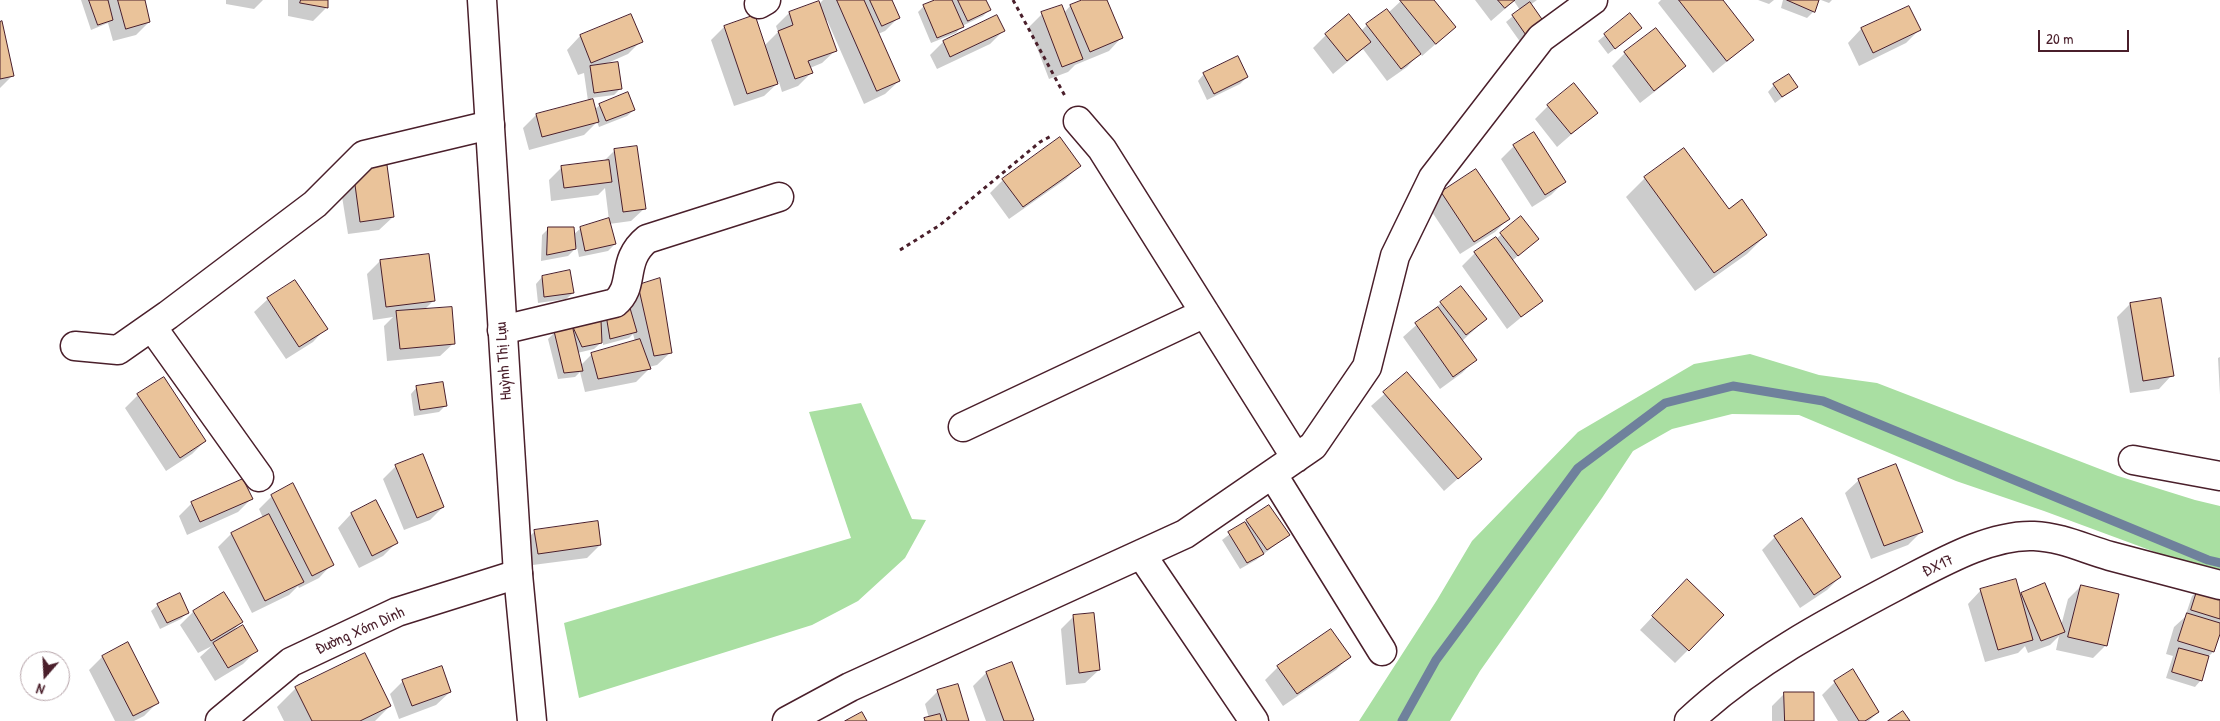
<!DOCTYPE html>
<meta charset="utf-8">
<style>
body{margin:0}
#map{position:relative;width:2220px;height:721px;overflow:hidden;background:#fff;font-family:"Patrick Hand",sans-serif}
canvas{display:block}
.north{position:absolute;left:20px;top:651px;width:50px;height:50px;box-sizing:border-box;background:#fff;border:1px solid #b7a5aa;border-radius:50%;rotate:199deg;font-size:14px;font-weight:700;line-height:20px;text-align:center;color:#4a1f2b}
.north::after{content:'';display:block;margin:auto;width:18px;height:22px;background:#4a1f2b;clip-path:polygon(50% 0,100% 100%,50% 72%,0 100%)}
.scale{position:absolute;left:2038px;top:30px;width:91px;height:22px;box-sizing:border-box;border:2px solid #4a1f2b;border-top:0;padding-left:6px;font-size:15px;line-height:18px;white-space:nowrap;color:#4a1f2b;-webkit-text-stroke:4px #fff;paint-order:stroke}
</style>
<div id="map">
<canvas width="2220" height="721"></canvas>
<div class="north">N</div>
<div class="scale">20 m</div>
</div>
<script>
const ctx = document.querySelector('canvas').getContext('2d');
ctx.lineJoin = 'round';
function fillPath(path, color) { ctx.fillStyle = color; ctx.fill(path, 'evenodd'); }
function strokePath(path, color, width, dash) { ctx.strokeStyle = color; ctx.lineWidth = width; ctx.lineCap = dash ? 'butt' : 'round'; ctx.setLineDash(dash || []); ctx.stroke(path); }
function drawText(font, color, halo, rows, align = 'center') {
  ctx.font = font + ' "Patrick Hand",sans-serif'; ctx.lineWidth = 5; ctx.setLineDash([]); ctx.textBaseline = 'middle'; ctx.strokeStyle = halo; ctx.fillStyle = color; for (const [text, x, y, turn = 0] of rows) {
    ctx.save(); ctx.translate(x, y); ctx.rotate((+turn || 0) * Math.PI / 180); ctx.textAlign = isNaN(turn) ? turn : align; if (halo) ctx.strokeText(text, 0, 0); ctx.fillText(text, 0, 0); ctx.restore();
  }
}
const green = new Path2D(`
 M1750,354L1819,375L1877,383L2118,476L2195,500L2220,506V576L2044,511L1956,481L1799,415L1732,414L1672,429L1633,451L1602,498L1480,671L1450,721H1359L1437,600L1472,541L1578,432L1694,364Z
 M861,403L912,519L926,520L905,558L858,601L812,625L579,698L564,623L851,538L809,412Z`);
const shadow = new Path2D(`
 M81,0H143L149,22L136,35L113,41L108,23L91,30Z
 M226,0H263L254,9L226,4Z
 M288,0H327L326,8L313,21L288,16Z
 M823,0H890L898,18L885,31L878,34L899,81L885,94L864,104L827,20L825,21L836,50L822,63L810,68L811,73L798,86L782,92L779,82L764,96L734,106L711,40L724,27L764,46L778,32L776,26L789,13L819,4Z
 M938,0H984L989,10L983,16L962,26L956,33L931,43L918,12L924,6Z
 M1085,0H1106L1122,37L1109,51L1075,65L1068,72L1049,79L1029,27L1042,14L1064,13L1070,6Z
 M1402,0H1432L1455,27L1422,56L1420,53L1407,67L1387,81L1363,49L1333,74L1313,48L1326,35L1361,31L1367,25L1388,13Z
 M1475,0H1537L1530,5L1544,25L1521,43L1506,22L1520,10L1514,1L1491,21Z
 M1661,0H1722L1753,40L1713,73L1658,3Z
 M1758,0H1774L1769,4Z
 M1783,0H1818L1814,11L1807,18L1781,8Z
 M1821,0H1832L1829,3Z
 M1908,7L1919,30L1906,43L1859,66L1848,43L1861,29Z
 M1630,15L1634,34L1608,54L1598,41Z
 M630,16L641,41L628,54L603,65L620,89L614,95L591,98L594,110L600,105L634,110L627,116L599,127L597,122L584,135L529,150L523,128L536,115L588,101L584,73L578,75L567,50L580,36Z
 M997,17L1003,31L990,44L937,69L930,55L943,42Z
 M0,23L13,75L0,88Z
 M1625,53L1684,66L1671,79L1640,103L1612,66Z
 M1204,74L1247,77L1240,84L1207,100L1198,81Z
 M1774,85L1796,87L1775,103L1768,92Z
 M1548,106L1596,113L1557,147L1535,119Z
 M1514,146L1564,182L1551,195L1532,207L1501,159Z
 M615,150L645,208L631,221L609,224L615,244L608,251L579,257L577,247L568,256L541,261L542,235L548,229L573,235L581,228L609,220L605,188L598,195L551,201L549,180L562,167L603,162Z
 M1079,166L1066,179L1009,219L990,193L1003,180Z
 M354,171L393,217L379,230L348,234L340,184Z
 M1645,178L1728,211L1766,235L1747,254L1695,291L1626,197Z
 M1442,193L1508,219L1495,232L1460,254L1428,206Z
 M1521,218L1537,239L1512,261L1541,301L1507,329L1462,266L1475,253L1496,239Z
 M380,261L434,300L424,310L454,343L440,356L387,361L384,326L393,317L373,320L367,274Z
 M542,277L573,293L566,299L538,303L536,284Z
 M295,281L326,328L313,342L286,359L254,312L268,299Z
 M638,286L671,352L657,365L649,367V369L636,382L585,392L580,372L575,377L558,379L548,339L554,333L573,326L600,323ZM633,334L635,341L592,354L580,366L577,353L594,349L603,341V345L629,338Z
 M1441,303L1486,319L1462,341L1475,360L1462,373L1440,389L1403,337Z
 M2130,304L2172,375L2159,389L2130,393L2117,317Z
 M2220,357V395L2218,358Z
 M1407,374L1480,459L1444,491L1371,406Z
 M417,387L445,406L439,412L414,416L411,394Z
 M138,395L205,441L192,454L166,471L125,408Z
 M396,466L443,507L430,520L404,530L383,479Z
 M1859,480L1921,532L1908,545L1871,559L1845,493Z
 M1261,487L1267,495L1232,520L1226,512Z
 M272,496L332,564L319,578L299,588L298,586L289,595L252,613L218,547L231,534L263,518L259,509Z
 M251,499L238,512L187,535L179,516L192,503Z
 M375,502L396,543L383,556L359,568L338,528L351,514Z
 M1247,521L1288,535L1256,560L1240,569L1222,540Z
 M535,531L600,545L587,558L525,566L522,544Z
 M1775,537L1840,577L1827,590L1800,608L1762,550Z
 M2081,586L2106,645L2093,658L2056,650L2059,636L2050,645L2028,653L2025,646L2018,653L1985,662L1968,604L1981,590L2019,597L2022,594L2061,626L2068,599Z
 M2198,590L2220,597V629L2213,652L2208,657L2201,680L2195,687L2166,678L2173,656L2166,654L2174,627L2185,617L2192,596Z
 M1674,594L1688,650L1675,663L1640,630Z
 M158,605L188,612L181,619L160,629L151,611Z
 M193,612L241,622L230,634L257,650L243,664L215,681L200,657L212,646L198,653L180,625Z
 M1074,616L1099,670L1085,683L1066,685L1061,629Z
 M127,644L157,703L144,716L134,721H115L89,670L102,657Z
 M1349,657L1336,670L1283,706L1265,680L1278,667Z
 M986,673L1032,721H986L973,686Z
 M403,681L450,692L436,705L399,719L390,694Z
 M1835,682L1878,712L1869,721H1838L1822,695Z
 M296,688L390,706L375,721H284L277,707Z
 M938,691L968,721H923L929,718L925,704Z
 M1785,693L1813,721H1772V706Z`);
const stream = new Path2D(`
 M1402,721L1436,660L1578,468L1665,403L1733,386L1823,401L2208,560L2220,563`);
const building = new Path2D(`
 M89,0H108L113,20L98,25Z
 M118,0H145L150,22L126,29Z
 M301,0H328V8L300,3Z
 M837,0H864L900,81L877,91Z
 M870,0H892L900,18L882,26Z
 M935,0H952L964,27L937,38L923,5Z
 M958,0H986L991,10L968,21Z
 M1082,0H1107L1123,38L1090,52L1070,5Z
 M1400,0H1434L1456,27L1436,44Z
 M1498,0H1515L1505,8Z
 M1679,0H1723L1754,40L1727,61Z
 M1787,0H1819L1815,12Z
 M819,1L837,51L808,61L813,73L795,79L778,31L793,25L789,12Z
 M1530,2L1546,25L1528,38L1512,15Z
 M1062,5L1083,59L1062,67L1041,12Z
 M1909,6L1921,30L1873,53L1861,28Z
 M1387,9L1421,54L1401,69L1366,24Z
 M1630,13L1642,28L1615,49L1604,34Z
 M631,14L643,42L591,63L580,35Z
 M1349,14L1371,42L1347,61L1325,34Z
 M755,15L778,84L747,94L724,26Z
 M997,15L1005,31L950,57L943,41Z
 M2,21L14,76L0,79V22Z
 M1656,28L1686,66L1654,91L1624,52Z
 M1238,56L1248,77L1214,94L1203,73Z
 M618,62L622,89L594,93L590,66Z
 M1789,74L1798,87L1782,97L1773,84Z
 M1574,83L1598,113L1571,134L1547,105Z
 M628,92L635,110L606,121L599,104Z
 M593,99L599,122L542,137L536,114Z
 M1534,132L1566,182L1545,195L1513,145Z
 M1060,137L1081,166L1023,207L1002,179Z
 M637,146L646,209L623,212L614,149Z
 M1684,148L1729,209L1742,199L1767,235L1714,273L1644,177Z
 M609,160L612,182L564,188L561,166Z
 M387,165L394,217L360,222L353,170Z
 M1476,169L1510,219L1474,242L1441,192Z
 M1521,216L1539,239L1518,256L1500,233Z
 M609,218L616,244L585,251L580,227Z
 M548,227H574L576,249L547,255Z
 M1496,237L1543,301L1521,317L1474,252Z
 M429,254L435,301L386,307L380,260Z
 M570,270L574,293L544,297L542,276Z
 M660,278L672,353L654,356L638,285Z
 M295,280L328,329L299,347L267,298Z
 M1461,286L1487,319L1466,335L1440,302Z
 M2161,298L2174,376L2143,381L2130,303Z
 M452,307L455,344L400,349L396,311Z
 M1438,307L1477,360L1453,377L1415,323Z
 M630,308L637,332L610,339L606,315Z
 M601,320L602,343L582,347L572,325Z
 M572,325L583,371L564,373L554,331Z
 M640,339L651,369L598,379L591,353Z
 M1407,372L1482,459L1458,479L1383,392Z
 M164,377L206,441L180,458L137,394Z
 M443,382L447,406L420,410L416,386Z
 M423,454L444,507L417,518L395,465Z
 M1896,464L1923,532L1884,546L1858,479Z
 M243,479L253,499L200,522L191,502Z
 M293,483L334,565L312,576L271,495Z
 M376,500L398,543L372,556L351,513Z
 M1269,505L1290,535L1267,550L1246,520Z
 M269,514L304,582L265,601L231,533Z
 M1802,518L1841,577L1814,595L1774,536Z
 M598,521L601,545L538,554L534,530Z
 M1245,522L1264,554L1247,563L1228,532Z
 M1687,579L1724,615L1689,651L1652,616Z
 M2016,579L2033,640L1998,650L1980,589Z
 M2045,583L2065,632L2041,641L2021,593Z
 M2081,585L2119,594L2107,646L2068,637Z
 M2198,588L2220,596V619L2191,610Z
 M224,592L243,622L211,641L193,611Z
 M180,593L189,613L167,623L157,604Z
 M1094,613L1100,670L1079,673L1073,615Z
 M2187,613L2220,623V634L2214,652L2178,641Z
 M243,625L258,651L228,668L213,643Z
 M1331,629L1351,657L1297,694L1277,666Z
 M128,642L159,703L133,716L102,656Z
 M2179,648L2209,656L2202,681L2172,672Z
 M365,653L391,706L360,721H312L295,687Z
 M1012,662L1034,720L1032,721H1004L986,672Z
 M442,666L451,692L412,706L402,680Z
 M1853,669L1879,712L1865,721H1859L1834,681Z
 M958,684L969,721H947L937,690Z
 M1784,692H1814V721H1785Z
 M1903,711L1910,721H1888Z
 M862,712L867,721H845Z
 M940,714L942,721H925L924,718Z`);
const path = new Path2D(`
 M1013,0L1065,96
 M900,250L940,225L1040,142L1053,135`);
const minor = new Path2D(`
 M759,4L766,0
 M1078,121L1102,149L1296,458
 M152,327L259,477
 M502,330L615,303C636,286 620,261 647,239L779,197
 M75,346L118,350L168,315L315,204L364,155L490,125
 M963,427L1205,313
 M2133,460L2220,476
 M1273,475L1382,651
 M1141,554L1254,721
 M220,721L291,662L397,612L518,574
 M787,721L850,687L1185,534L1313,446L1367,367L1395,256L1433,178L1541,38L1593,0
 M1689,721C1751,663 1826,623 1900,584C1939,564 1990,534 2034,536C2061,537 2085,549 2110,556C2147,566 2183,575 2220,585`);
const tertiary = new Path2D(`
 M482,0L518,574L532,721`);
const streetNames = [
 ["Huỳnh Thị Lựu",504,361,-94],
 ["ĐX17",1938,566,-25],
 ["Đường Xóm Dinh",360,631,-24]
];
fillPath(green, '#a9dfa2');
fillPath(shadow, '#0003');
strokePath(stream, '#6f819c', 9);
fillPath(building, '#eac39a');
strokePath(building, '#4a1f2b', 1);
strokePath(minor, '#4a1f2b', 31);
strokePath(tertiary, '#4a1f2b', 31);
strokePath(path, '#4a1f2b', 3, [4, 4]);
strokePath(minor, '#fff', 28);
strokePath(tertiary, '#fff', 28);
drawText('16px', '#4a1f2b', '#fff', streetNames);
</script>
